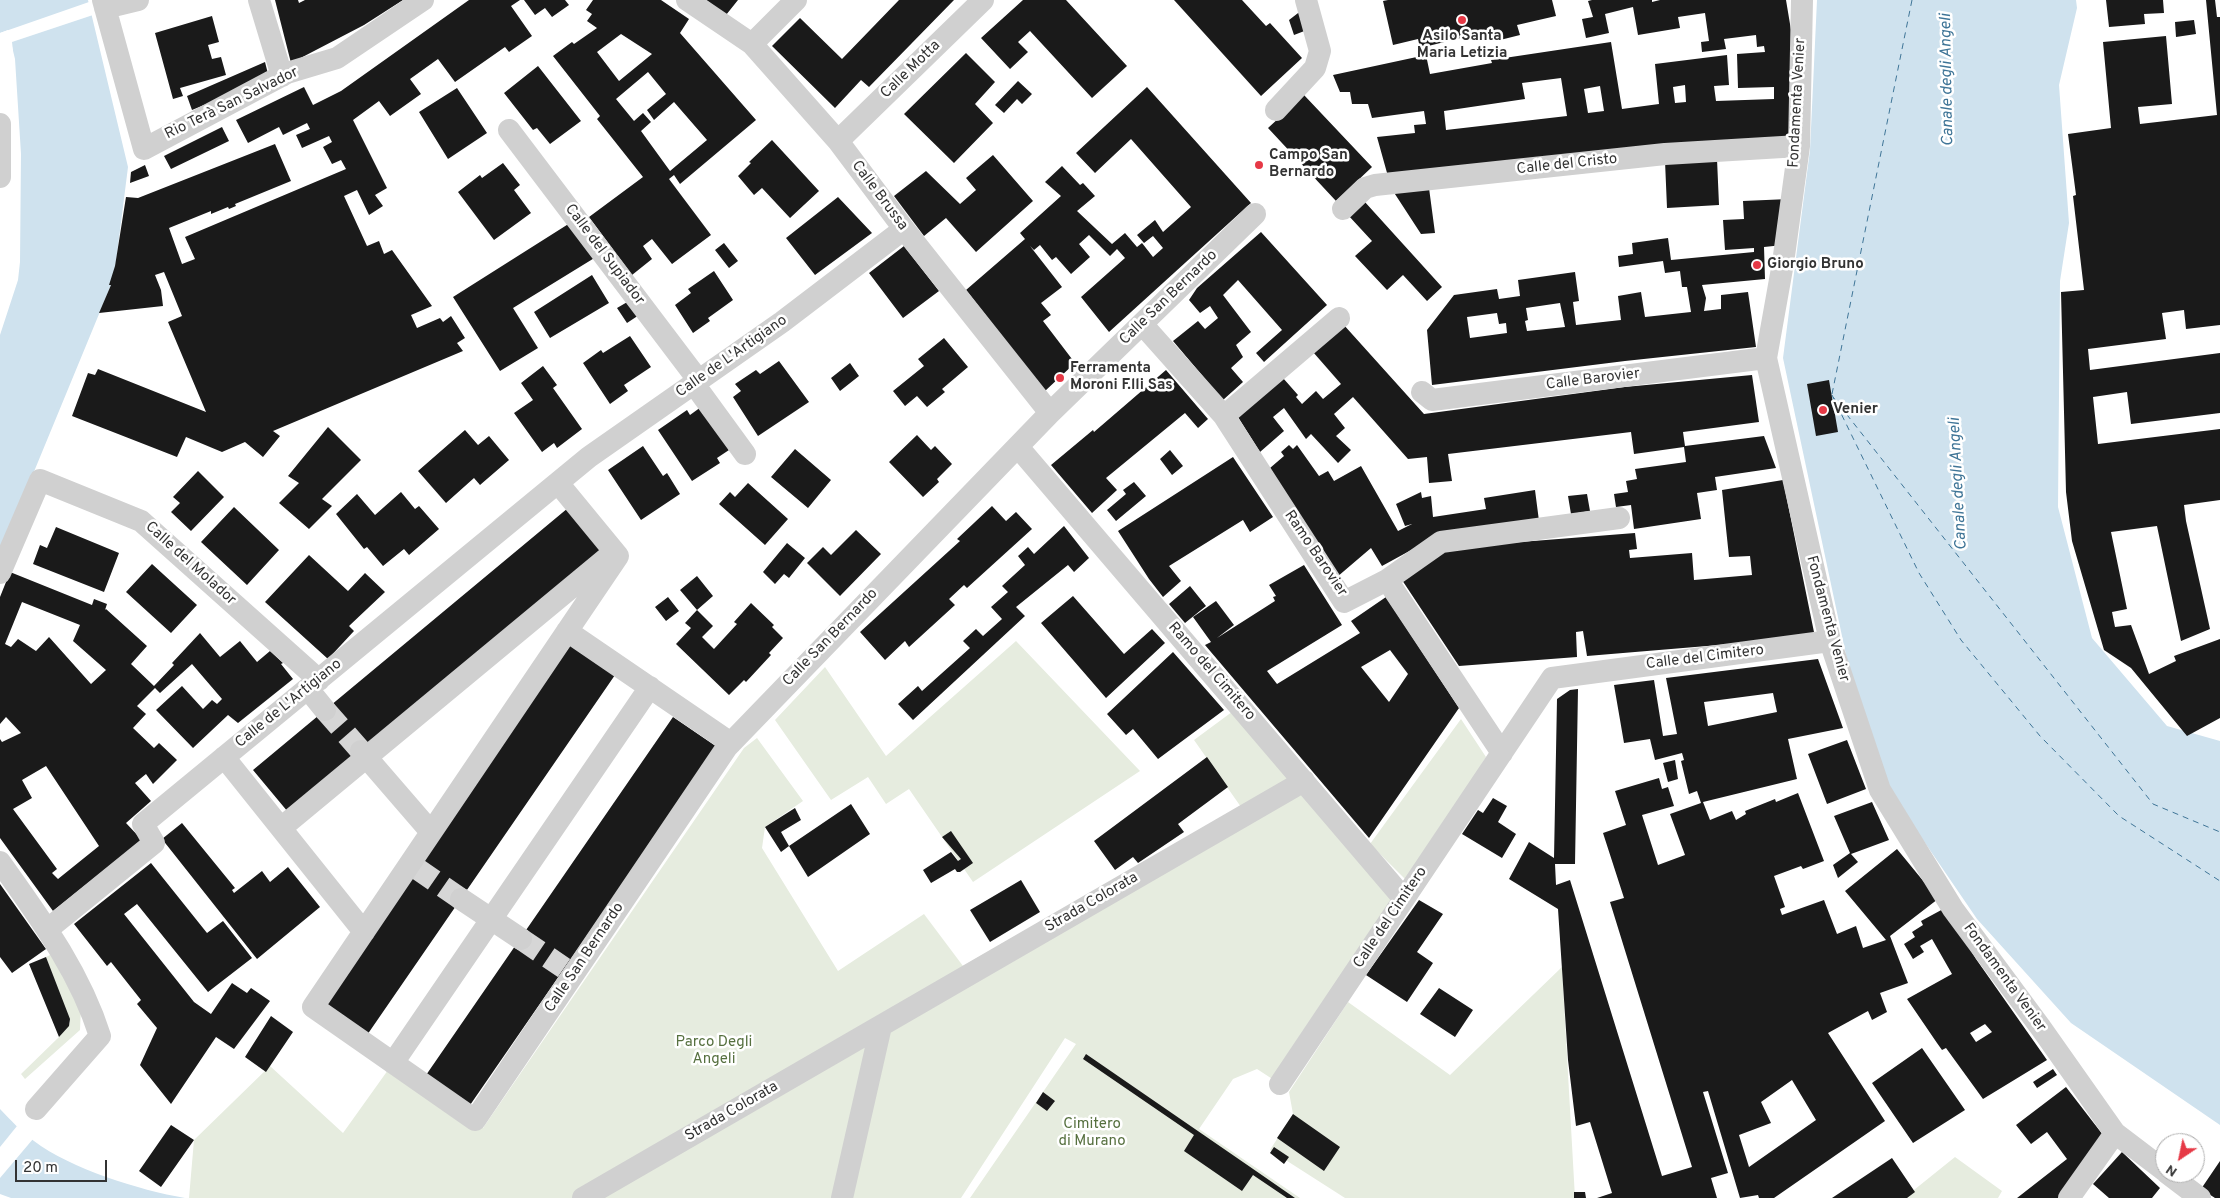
<!DOCTYPE html>
<meta charset="utf-8">
<style>
body{margin:0}
#map{position:relative;width:2220px;height:1198px;overflow:hidden;background:#fff;font-family:Overpass,sans-serif}
canvas{display:block}
.north{position:absolute;left:2155px;top:1133px;width:50px;height:50px;box-sizing:border-box;background:#fff;border:1px solid #adadad;border-radius:50%;rotate:214deg;font-size:14px;font-weight:700;line-height:20px;text-align:center;color:#333}
.north::after{content:'';display:block;margin:auto;width:18px;height:22px;background:#e63946;clip-path:polygon(50% 0,100% 100%,50% 72%,0 100%)}
.scale{position:absolute;left:15px;top:1160px;width:92px;height:22px;box-sizing:border-box;border:2px solid #333;border-top:0;padding-left:6px;font-size:15px;line-height:18px;white-space:nowrap;color:#333;-webkit-text-stroke:4px #fff;paint-order:stroke}
</style>
<div id="map">
<canvas width="2220" height="1198"></canvas>
<div class="north">N</div>
<div class="scale">20 m</div>
</div>
<script>
const ctx = document.querySelector('canvas').getContext('2d');
ctx.lineJoin = 'round';
function fillPath(path, color) { ctx.fillStyle = color; ctx.fill(path, 'evenodd'); }
function strokePath(path, color, width, dash) { ctx.strokeStyle = color; ctx.lineWidth = width; ctx.lineCap = dash ? 'butt' : 'round'; ctx.setLineDash(dash || []); ctx.stroke(path); }
function drawText(font, color, halo, rows, align = 'center') {
  ctx.font = font + ' Overpass,sans-serif'; ctx.lineWidth = 5; ctx.setLineDash([]); ctx.textBaseline = 'middle'; ctx.strokeStyle = halo; ctx.fillStyle = color; for (const [text, x, y, turn = 0] of rows) {
    ctx.save(); ctx.translate(x, y); ctx.rotate((+turn || 0) * Math.PI / 180); ctx.textAlign = isNaN(turn) ? turn : align; if (halo) ctx.strokeText(text, 0, 0); ctx.fillText(text, 0, 0); ctx.restore();
  }
}
const green = new Path2D(`
 M1016,641L1140,771L973,882L909,789L886,804L868,777L831,800L775,720L825,667L886,756Z
 M1240,706L1404,899L1280,1084L1257,1069L1233,1079L1199,1129L1300,1198H970L1076,1044L1065,1038L961,1198H189L194,1140L270,1066L343,1133L393,1063L483,1128L744,748L757,738L803,801L765,827L762,848L838,971L924,914L963,966L1241,807L1194,740Z
 M1461,719L1486,757L1408,882L1370,844Z
 M52,954L81,1007L80,1030L25,1079L21,1074L59,1037L70,1023L46,957Z
 M1562,967L1575,1198H1345L1270,1150L1293,1114L1289,1092L1348,1002L1450,1075Z
 M1955,1157L2002,1191L1998,1198H1904Z`);
const water = new Path2D(`
 M0,0H88L128,167L116,262L111,285L0,554V335L18,280L20,262L21,154L15,59L8,30L0,33Z
 M1817,0H2076L2077,8L2059,85L2069,223L2060,281L2058,507L2092,638L2167,726L2220,741V1125L2071,1023L1977,919L1893,796L1849,669L1783,358L1810,150Z
 M0,1109C11,1120 21,1132 34,1141C71,1169 139,1190 185,1198H11L0,1194Z`);
const pier = new Path2D(`
 M89,2L93,15L12,42L13,51H11L7,33L0,35V33Z
 M17,1126L33,1139L0,1178V1147Z`);
const ferry = new Path2D(`
 M1832,394L1912,0
 M1832,395L1919,573L1961,640L2040,736L2119,816L2220,881
 M1833,397L2153,804L2220,832`);
const building = new Path2D(`
 M275,0H298L299,3L305,0H403L364,25L291,63Z
 M469,0H520L511,6L532,36L509,52L505,47L455,82L438,59L410,79L421,94L390,116L379,101L353,120L387,188L375,195L383,206L369,215L357,190L344,196L367,246L379,241L384,254L392,250L432,306L411,315L417,328L440,318L443,322L451,316L465,338L457,343L463,351L273,431L280,436L263,457L245,442L222,452L186,437L177,457L72,416L88,373L95,375L98,369L206,412L168,322L182,316L164,272L155,275L161,290L163,306L99,313L111,285H109L115,266L126,197L138,198L275,144L291,181L235,204L236,206L229,209L228,207L211,214V211L169,228L182,264L195,259L185,237L346,169L341,160L332,164L323,147L332,142L329,136L302,148L296,135L310,129L307,123L283,135L279,127L248,143L236,120L304,87L313,105L341,91Z
 M524,0H565L569,5L552,17L545,8L535,15Z
 M593,0H661L689,19L680,33L756,120L680,184L674,175L669,179L711,235L672,264L652,239L643,246L652,259L632,275L589,217L643,177L597,119L600,116L553,56L572,42L574,44L597,28L587,21L592,14L586,10ZM621,34L652,54L619,81L597,52ZM648,72L666,94L647,110L654,120L674,102L707,140L670,171L641,131L651,122L643,113L634,121L616,99Z
 M706,0H738L726,15Z
 M899,0H954L869,87L861,80L835,108L772,46L800,18L842,59Z
 M1023,0H1066L1127,66L1092,98L1030,31L1018,42L1028,52L1010,69L981,38Z
 M1174,0H1242L1266,26L1270,23L1302,58L1261,96Z
 M1388,0H1552L1556,16L1517,25L1520,35L1492,42L1489,31L1420,48L1418,39L1393,45L1383,1Z
 M1592,0H1652V2L1660,0H1786L1791,30L1793,141L1389,180L1377,137L1415,133L1414,125L1426,124L1424,111L1372,118L1368,104H1352L1350,92H1340L1333,75L1426,55L1430,74L1492,63L1491,60L1611,42L1622,109L1659,104L1655,64L1727,55L1729,85L1714,86L1716,101L1774,99V87L1738,88L1737,54L1765,52L1764,46L1757,47L1756,35L1724,39L1726,49L1702,52L1701,42L1709,41L1705,13L1678,17L1680,28L1638,35L1633,7L1605,14L1609,33L1586,38L1582,19L1593,17L1588,1ZM1561,78L1567,116L1446,130L1444,111L1525,99L1522,83ZM1685,85L1686,102L1675,103L1673,87ZM1600,86L1604,111L1588,113L1584,89Z
 M2106,0H2163L2164,13L2144,14L2145,24L2109,27Z
 M2206,0H2215L2217,17H2220V325L2186,329L2184,310L2162,313L2166,339L2088,349L2090,370L2220,353V413L2131,424L2127,392L2093,397L2098,444L2220,429V500L2184,505L2186,521L2210,629L2181,641L2157,526L2111,532L2127,609L2112,612L2115,627L2131,625L2149,674L2176,661L2174,656L2220,639V718L2187,736L2131,668L2104,650L2072,541L2066,492L2061,292L2084,290L2073,196L2076,195L2068,134L2111,128L2103,42L2166,36L2172,104L2138,107L2140,124L2217,115Z
 M1302,10L1307,30L1294,35L1289,20Z
 M212,16L219,42L208,45L212,59L221,57L226,75L180,88L183,96L173,99L155,33Z
 M2194,20L2196,34L2176,37L2175,22Z
 M966,53L995,82L975,104L993,123L954,163L904,114Z
 M265,62L269,78L192,110L187,96Z
 M538,66L581,121L550,144L537,128L533,130L504,93Z
 M1018,81L1032,94L1022,104L1017,99L1004,113L995,105Z
 M1147,87L1251,203L1109,332L1081,297L1125,258L1117,249L1110,256L1089,235L1079,244L1090,257L1071,274L1056,257L1052,260L1040,245L1034,250L1030,246L1062,287L1041,303L1051,315L1043,321L1075,363L1045,391L966,290L1025,239L1020,233L1061,196L1045,182L1062,166L1080,185L1083,183L1095,196L1077,211L1112,244L1125,233L1137,247L1142,243L1153,257L1163,248L1153,236L1144,243L1137,235L1155,220L1163,232L1191,207L1131,139L1095,173L1076,153Z
 M457,88L487,133L448,159L419,112Z
 M1304,95L1372,167L1336,201L1268,128Z
 M222,127L229,141L171,169L164,156Z
 M772,140L819,191L790,218L762,188L754,195L738,176L751,163L749,162Z
 M993,155L1033,201L976,252L946,218L924,236L894,196L926,171L960,204L976,190L966,178Z
 M1717,159L1719,205L1667,208L1665,161Z
 M503,163L520,185L514,190L531,213L494,240L458,192L480,175L482,178Z
 M145,165L149,176L130,183L131,172Z
 M1429,188L1435,233L1421,234L1393,191Z
 M838,197L872,233L815,275L786,238Z
 M1789,199L1783,245L1764,247L1765,279L1702,285L1706,298L1704,311L1721,309V295L1748,292L1756,347L1625,361L1432,385L1427,330L1454,295L1497,289L1499,299L1520,296L1518,280L1575,272L1579,301L1573,302L1576,325L1621,320L1618,296L1641,292L1645,317L1691,312L1687,287H1682L1680,271L1665,273L1663,261L1619,267L1618,256L1633,254L1632,243L1668,238L1671,260L1754,252V248L1725,250L1723,220L1744,219L1743,201ZM1560,303L1565,327L1527,331L1525,321L1528,320L1526,308ZM1497,313L1499,324L1506,323L1507,333L1470,338L1467,317Z
 M1364,201L1442,287L1427,301L1403,275L1387,290L1355,256L1372,241L1348,215Z
 M570,223L596,257L513,308L538,348L500,371L453,297Z
 M1261,232L1327,305L1264,362L1256,353L1282,330L1238,280L1223,295L1251,332L1236,345L1243,357L1231,368L1243,382L1223,400L1173,341L1198,321L1205,329L1218,318L1210,306L1200,313L1189,300L1197,288Z
 M724,243L738,261L729,268L715,250Z
 M904,246L939,291L903,318L869,273Z
 M714,271L733,300L708,318L710,321L693,333L675,305L691,293L688,289Z
 M592,275L609,303L550,338L534,312Z
 M629,301L639,315L627,323L617,308Z
 M1343,324L1424,414L1625,387L1752,375L1759,422L1683,432L1685,446L1764,436L1776,468L1715,477L1717,490L1697,493L1701,519L1634,529L1631,505L1616,507L1614,494L1628,492L1626,481L1637,479L1635,469L1686,462L1684,447L1634,454L1631,432L1448,454L1452,481L1429,483L1427,457L1408,459L1353,397L1334,414L1345,428L1336,436L1351,450L1338,463L1311,434L1306,439L1284,408L1273,417L1284,431L1260,452L1238,417L1283,378L1298,395L1296,397L1302,404L1316,391L1323,399L1341,384L1313,352Z
 M630,336L651,367L624,385L628,391L610,404L583,363L601,350L603,353Z
 M944,338L968,367L942,389L945,392L927,407L917,396L905,406L893,391L924,366L918,359Z
 M779,361L809,402L758,436L733,397L741,391L735,384L756,370L760,374Z
 M850,363L859,376L840,391L831,378Z
 M543,366L557,385L553,388L582,429L557,448L554,443L542,452L514,413L533,400L521,383Z
 M1166,370L1208,419L1198,428L1185,413L1106,478L1117,490L1092,513L1051,465L1093,430L1094,432Z
 M1829,380L1838,432L1816,436L1807,384Z
 M701,407L729,450L717,458L720,463L692,481L658,430L687,410L690,415Z
 M328,427L361,460L322,499L332,506L309,529L279,503L299,483L288,476Z
 M465,430L478,445L489,436L509,460L480,485L474,478L446,503L418,471Z
 M917,435L931,450L935,446L952,464L937,479L939,482L923,497L889,462Z
 M1289,445L1293,449L1297,445L1319,476L1328,471L1334,481L1361,466L1398,531L1412,524L1405,526L1396,504L1421,492L1422,498L1431,496L1433,517L1486,509L1484,498L1535,490L1539,521L1435,537L1382,566L1371,548L1337,577L1270,468L1284,456L1281,452Z
 M643,446L663,476L667,473L680,494L641,520L608,470Z
 M795,449L831,480L808,508L771,477Z
 M1170,450L1183,466L1172,475L1160,459Z
 M1233,457L1273,517L1250,532L1243,520L1169,566L1181,581L1163,597L1149,579L1118,531Z
 M198,471L224,497L191,531L171,512L180,503L173,497Z
 M1783,480L1815,637L1587,656L1583,631L1576,632L1577,657L1459,666L1402,580L1444,548L1635,533L1637,549L1629,550L1630,558L1692,553L1694,580L1752,575L1750,556L1729,557L1722,490Z
 M1134,482L1146,496L1116,521L1107,510L1126,494L1123,490Z
 M748,483L788,519L765,545L719,504L730,492L735,497Z
 M401,492L415,509L419,506L439,529L409,555L404,549L383,566L367,547L364,549L336,514L357,494L375,515Z
 M1587,494L1590,511L1571,514L1568,496Z
 M992,506L1006,521L1016,512L1032,529L967,588L964,585L949,599L955,605L909,647L905,641L885,660L860,632L960,541L957,539Z
 M234,507L279,550L247,585L201,542Z
 M568,508L603,550L288,812L253,770Z
 M1064,526L1089,558L1074,572L1068,565L1016,607L1025,616L913,720L898,704L918,686L922,691L970,648L963,641L976,629L983,636L1002,619L991,607L1008,592L1002,586L1025,565L1018,556L1028,547L1034,554Z
 M56,527L119,553L104,592L33,564L40,545L47,548Z
 M856,530L881,554L840,596L807,563L823,547L831,555Z
 M787,543L805,558L789,578L784,574L775,584L763,572Z
 M309,555L348,591L365,573L385,592L349,626L354,631L328,659L265,602Z
 M152,564L197,605L171,633L126,592Z
 M1304,565L1342,625L1267,671L1277,684L1360,633L1351,621L1386,597L1459,708L1369,838L1205,645L1211,642L1193,617L1216,601L1234,625L1217,638L1275,601L1273,597L1276,596L1269,585ZM1390,650L1408,674L1389,702L1361,667Z
 M10,572L92,605L94,599L107,604L105,610L106,609L147,646L131,664L154,686L174,665L172,663L200,633L220,657L240,641L257,662L270,651L283,663L281,664L293,679L238,723L228,715L193,748L156,710L182,686L203,709L212,700L217,704L222,699L192,664L160,693L155,688L137,706L146,714L133,728L154,748L159,743L177,760L153,784L146,774L135,783L151,801L126,823L142,840L53,911L0,838V739L2,742L21,733L6,717L0,724V597ZM22,602L80,625L73,641L106,670L91,684L49,637L36,651L18,639L11,647L5,644ZM46,766L99,846L58,879L52,873L57,869L13,809L32,798L22,780Z
 M697,576L713,596L697,610L680,590Z
 M1190,586L1206,606L1185,623L1169,604Z
 M1073,596L1124,654L1152,629L1165,643L1106,698L1041,623Z
 M668,597L679,611L666,621L655,607Z
 M751,603L774,625L772,627L783,638L769,653L771,655L746,682L744,680L729,695L676,644L691,628L685,623L697,610L713,626L702,637L714,649L737,624L734,622Z
 M570,645L615,675L365,1038L320,1007Z
 M1173,652L1224,710L1158,759L1133,729L1126,735L1107,714Z
 M1818,659L1843,728L1788,739L1797,779L1703,802L1710,820L1732,811L1736,820L1746,814L1745,811L1775,799L1776,802L1798,793L1824,861L1803,869L1801,866L1774,876L1785,907L1780,909L1782,915L1824,900L1837,934L1856,926L1863,948L1886,940L1845,891L1897,849L1938,899L1890,936L1908,983L1880,993L1887,1012L1872,1020L1868,1011L1828,1033L1885,1121L1774,1198H1759L1758,1195L1740,1198L1708,1091L1703,1092L1728,1173L1711,1178L1717,1198H1597L1612,1193L1590,1122L1576,1126L1568,1060L1558,909L1509,879L1529,842L1554,858L1557,699L1570,690L1578,689L1575,864H1555L1556,885L1570,880L1662,1176L1692,1167L1610,902L1624,898L1603,833L1626,825L1615,791L1659,778L1662,789L1668,787L1674,806L1642,815L1658,865L1685,855L1670,814L1701,803L1697,791L1689,794L1681,761L1684,760L1682,753L1655,760L1650,739L1624,743L1614,685L1654,680L1663,736L1677,734L1666,678ZM1773,693L1777,712L1708,726L1704,702ZM1792,1080L1816,1120L1749,1167L1739,1135L1771,1123L1761,1102Z
 M673,717L717,747L468,1108L424,1078Z
 M1847,740L1866,789L1827,804L1808,754Z
 M1207,757L1228,787L1178,824L1184,832L1138,863L1133,857L1115,870L1094,841Z
 M1675,760L1678,779L1668,782L1663,763Z
 M1493,798L1507,806L1498,822L1516,834L1502,858L1462,834L1478,810L1483,813Z
 M1872,802L1889,840L1851,854L1858,862L1838,878L1833,865L1850,853L1834,816Z
 M851,804L870,834L808,877L789,846Z
 M795,808L801,820L781,832L789,846L781,852L765,827Z
 M182,823L235,888L232,890L234,893L262,871L270,882L288,867L320,907L257,959L162,839Z
 M951,831L973,863L960,872H957L955,869L931,883L923,870L951,852L958,861L961,859L942,837Z
 M151,863L207,933L223,921L252,958L208,992L137,904L124,914L194,1002L211,1014L232,983L247,993L251,988L270,1001L234,1049L216,1037L171,1104L140,1065L157,1028L137,1004L141,1000L111,962L107,966L74,924Z
 M1021,880L1040,912L990,942L970,910Z
 M0,884L46,949L12,973L0,957Z
 M1419,900L1443,914L1417,952L1433,963L1407,1002L1366,975Z
 M1945,908L1976,959L2047,1060L1983,1099L1946,1048L1942,1050L1937,1043L1907,999L1952,974L1932,939L1920,946L1924,952L1913,959L1904,944L1915,937L1912,932L1923,925L1921,921ZM1985,1024L1992,1032L1976,1042L1970,1033Z
 M46,957L70,1019L69,1026L59,1037L29,964Z
 M1439,988L1473,1010L1455,1037L1420,1014Z
 M271,1016L293,1032L266,1072L245,1057Z
 M1922,1048L1965,1110L1913,1143L1872,1083Z
 M1086,1054L1256,1171L1295,1198H1287L1253,1175L1242,1191L1184,1151L1194,1135L1083,1059Z
 M2053,1069L2057,1075L2037,1088L2033,1082Z
 M2066,1087L2103,1135L2059,1198H2017L2067,1159L2047,1132L2031,1144L2016,1125Z
 M1043,1092L1055,1101L1047,1111L1036,1103Z
 M1293,1114L1340,1147L1324,1171L1277,1138Z
 M171,1125L194,1140L161,1187L139,1171Z
 M1274,1147L1289,1157L1284,1164L1270,1153Z
 M2122,1152L2160,1188L2152,1198H2109L2093,1184Z
 M1892,1158L1915,1192L1907,1198H1832Z
 M2220,1161V1198H2215L2201,1189Z
 M1574,1192H1585L1586,1198H1574Z`);
const pedestrianTunnel = new Path2D(`
 M325,710L361,751
 M416,868L461,899
 M521,939L564,968`);
const pedestrian = new Path2D(`
 M103,0L144,149L287,73L337,58L423,0
 M259,0L282,76
 M687,0L752,44L838,141L904,229L1050,413
 M1802,0L1799,146L1783,263L1766,358L1830,641L1880,790L1953,909L2041,1028L2115,1133L2165,1171
 M105,8L138,0
 M752,44L796,0
 M1276,110L1315,68L1320,51L1306,0
 M0,124V177
 M509,130L699,381
 M838,141L983,0
 M1343,209L1365,188L1375,185L1665,154L1799,146
 M1142,324L1224,416L1344,602L1387,580L1441,542L1619,518
 M694,384L745,454
 M1422,392L1432,400L1766,358
 M1224,416L1339,318
 M1018,447L1404,899
 M558,483L618,556L313,1007L475,1120L727,747L1050,413L1255,214
 M0,573L40,480L141,521L319,680
 M1387,580L1502,753
 M567,631L731,743
 M308,689L325,710
 M361,751L431,832
 M224,757L364,932
 M281,828L608,557
 M0,862C39,917 79,970 100,1036L36,1109
 M461,899L521,939
 M48,929L154,843L143,824L589,457L782,322L904,229
 M393,1063L650,687
 M1280,1084L1552,678L1830,641
 M2167,1173L2200,1198
 M583,1198L1304,781
 M842,1198L881,1026
 M2069,1198L2115,1133`);
const markers = [
 [1462,20,5,"#e63946"],
 [1259,165,5,"#e63946"],
 [1757,265,5,"#e63946"],
 [1060,378,5,"#e63946"],
 [1823,410,5,"#e63946"]
];
const poiNames = [
 ["Asilo Santa",1462,37,"center"],
 ["Maria Letizia",1462,54,"center"],
 ["Campo San",1269,156],
 ["Bernardo",1269,173],
 ["Giorgio Bruno",1767,265],
 ["Ferramenta",1070,369],
 ["Moroni F.lli Sas",1070,386],
 ["Venier",1833,410]
];
const streetNames = [
 ["Calle Motta",911,70,-44],
 ["Fondamenta Venier",1798,103,-87],
 ["Rio Terà San Salvador",232,104,-26],
 ["Calle del Cristo",1567,165,-6],
 ["Calle Brussa",879,196,53],
 ["Calle del Supiador",604,255,53],
 ["Calle San Bernardo",1169,298,-44],
 ["Calle de L'Artigiano",732,357,-35],
 ["Calle Barovier",1593,380,-7],
 ["Ramo Barovier",1315,554,56],
 ["Calle del Molador",190,564,42],
 ["Fondamenta Venier",1827,619,75],
 ["Calle San Bernardo",831,638,-46],
 ["Calle del Cimitero",1705,658,-7],
 ["Ramo del Cimitero",1211,672,49],
 ["Calle de L'Artigiano",289,704,-39],
 ["Strada Colorata",1092,903,-30],
 ["Calle del Cimitero",1391,918,-56],
 ["Calle San Bernardo",585,958,-56],
 ["Fondamenta Venier",2004,978,54],
 ["Strada Colorata",732,1112,-30]
];
const parkNames = [
 ["Parco Degli",714,1043],
 ["Angeli",714,1060],
 ["Cimitero",1092,1125],
 ["di Murano",1092,1142]
];
const waterNames = [
 ["Canale degli Angeli",1948,80,-91],
 ["Canale degli Angeli",1959,484,-93]
];
fillPath(green, '#e6ecdf');
fillPath(water, '#cfe2ee');
fillPath(pier, '#fff');
strokePath(ferry, '#3f7597', 1, [6, 5]);
fillPath(building, '#1a1a1a');
strokePath(pedestrianTunnel, '#d6d6d6', 22, [22, 11]);
strokePath(pedestrian, '#d0d0d0', 22);
for (const [x, y, r, color] of markers) { const dot = new Path2D(); dot.arc(x, y, r, 0, 2 * Math.PI); ctx.fillStyle = color; ctx.fill(dot); strokePath(dot, '#fff', 2); }
drawText('bold 15px', '#333', '#fff', poiNames, 'left');
drawText('15px', '#333', '#fff', streetNames);
drawText('15px', '#56703f', '#fff', parkNames);
drawText('italic 16px', '#3f7597', '#fff', waterNames);
</script>
